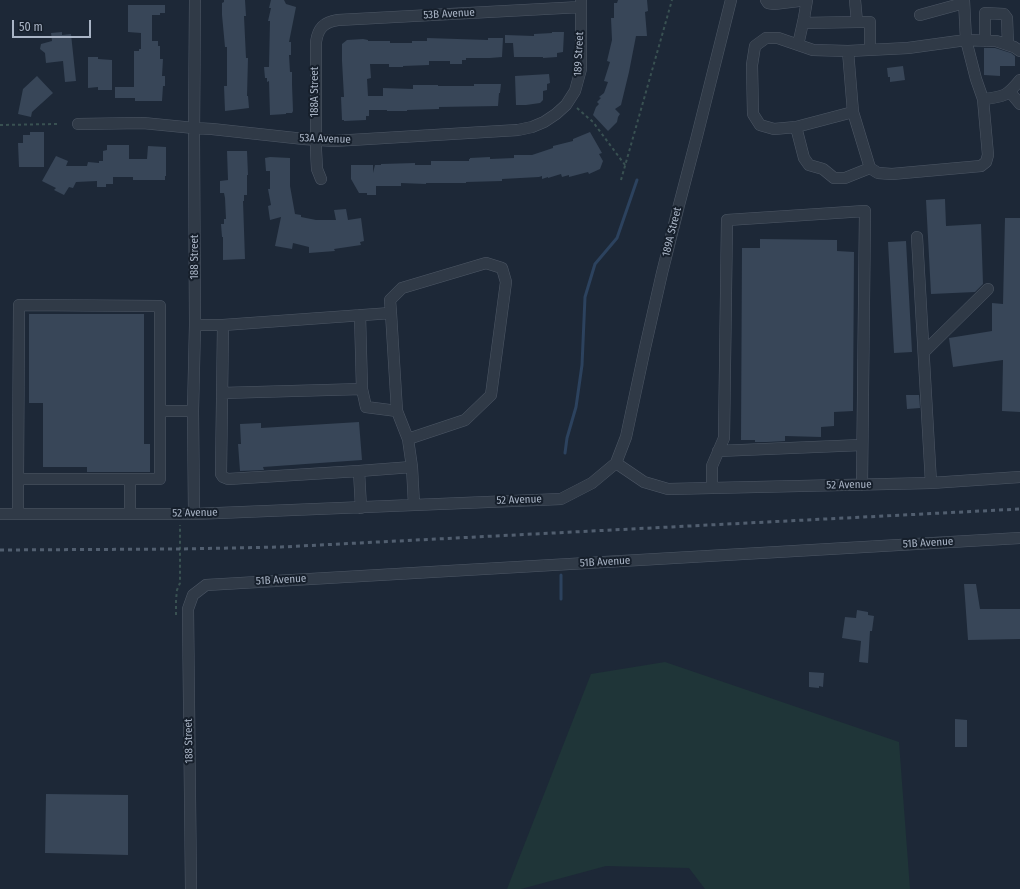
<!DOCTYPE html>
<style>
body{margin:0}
#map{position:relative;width:1020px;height:889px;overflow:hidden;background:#1d2837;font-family:"Fira Sans Condensed",sans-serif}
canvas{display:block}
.scale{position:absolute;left:12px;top:20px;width:79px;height:18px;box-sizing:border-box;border:2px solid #a9b4c5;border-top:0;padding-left:5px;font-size:12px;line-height:14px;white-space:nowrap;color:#a9b4c5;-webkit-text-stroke:3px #161f2b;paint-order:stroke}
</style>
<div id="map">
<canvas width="1020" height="889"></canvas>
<div class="scale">50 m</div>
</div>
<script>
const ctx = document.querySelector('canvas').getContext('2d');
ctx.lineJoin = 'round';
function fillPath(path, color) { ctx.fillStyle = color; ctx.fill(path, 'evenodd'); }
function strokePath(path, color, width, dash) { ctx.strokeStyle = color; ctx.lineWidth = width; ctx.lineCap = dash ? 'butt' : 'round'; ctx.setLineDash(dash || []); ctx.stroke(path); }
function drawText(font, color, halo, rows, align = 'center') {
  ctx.font = font + ' "Fira Sans Condensed",sans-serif'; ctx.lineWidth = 4; ctx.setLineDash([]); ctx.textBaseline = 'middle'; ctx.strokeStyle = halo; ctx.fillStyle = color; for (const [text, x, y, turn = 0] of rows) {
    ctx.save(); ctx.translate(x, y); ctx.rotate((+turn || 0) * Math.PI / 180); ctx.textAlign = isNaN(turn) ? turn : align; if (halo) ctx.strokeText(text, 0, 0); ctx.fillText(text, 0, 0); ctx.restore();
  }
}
const green = new Path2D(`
 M665,662L899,742L910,889H705L689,868L606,866L521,889H507L591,674Z`);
const stream = new Path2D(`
 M565,453L567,438L576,407L582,365L585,297L595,264L617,238L637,180
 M561,575V599`);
const building = new Path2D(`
 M224,0H245L246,16H244L246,58H248L247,96H248L249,108L225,111L224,86H227V47H225L222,15V3L224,2Z
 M271,0H284L286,4L296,7L289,42H291V55H289L290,72H292V84L293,111L292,113H286V114L270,115L269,81L267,82V78H265L264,67H269L270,21H268L271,8H269Z
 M618,0H647L648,11L645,12L647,36H636L629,72L621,105L615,109L620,114L618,117L617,122L608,131L593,115L596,107L599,104L597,102L601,98L599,97L604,93L608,82L604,81L610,62L607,61L612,40L611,18H614V3H617Z
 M128,5H165V13H160V15H152V41H158V46H160V59H163L162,76H165V86H163L162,101H135V98H115V87H134V51H139V49H141V33L128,32Z
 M62,32V35L71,34L76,81L65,82L63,61L46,63L45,53L40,49L41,44L52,41L51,33Z
 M552,32H564L563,52L557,53V57L543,58V57H514L513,43H505V35L534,36V34L552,33Z
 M427,38L488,40V38H503L502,57L490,58H466V60H462V64H450V61H429V65L403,66V67H389V64H370L371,78L367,79L368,96H383V88L413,89V85H438V86H474V84H501L500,93H499L498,106L439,107V109L407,110V111H387V110H369V116H366V120L344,121V120H342L341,97H344L342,61V44L347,40L363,39L368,40V41H390V43H412V41H427Z
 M984,48H995L1011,53L1015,56V66H1000V76L984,75Z
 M88,57H98V59L112,60V90H98V87L88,88Z
 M903,66L905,80L890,82V77H888L887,68Z
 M549,74L550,83L547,84V90L543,91V100L540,103L526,105H516L515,76Z
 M37,76L53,93L32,112L31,117L18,114L23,89Z
 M30,132H44V167H19L18,143H23V135H30Z
 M590,132L602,153L599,154L603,161L600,169L589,174L588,172L569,177V175L562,177L561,174L548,178V177L542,179V176L539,177L502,179V181L466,182V183H426V184L401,183V186H376V195H367V193H359L351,179V165H373V173L375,165H381V164L415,163V165H431V161H469V159H470V158L490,157V159L514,158V155H532L553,148V146L573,141V139Z
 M107,145H129V159H147L148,146L166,147V176H165V180H133V177H113V184H106V187H97V181L76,182L73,188L69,187L64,195L54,190L56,188L42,181L56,156L68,161L66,166H87L88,162L99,163V161H103V151L107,150Z
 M227,151H247L248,175H247V195H244V201H243L245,259L223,260V237H222L221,224H224V219H226L225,198L224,193H220V181L228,180Z
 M270,157L290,158V186L295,214L301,215V217L316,220H336L334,210L346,209L348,220L361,218L364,241L360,242L361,245L334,249L335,251L309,253V247L293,243L292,249L275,246L281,217L270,220L268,206L271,205L268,189H270V171H266L265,158Z
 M945,199L946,226L981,224L983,284L975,292L931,294L926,200Z
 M1005,218H1020V412L1002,411L1003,360L953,367L949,338L992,331V303L1003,304Z
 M760,239L837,240V251L854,252L853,411L834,412V426L821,427V437L785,436V441L767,442H755V440H741L742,248H760Z
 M906,241L912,352L894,353L888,242Z
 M29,314H144V444H150V472H87V467H43V403H29Z
 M906,395H919L920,408L907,409Z
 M359,422L362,460L263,467L264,470L240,471L238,444H241L240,424L261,423V428Z
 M964,584H976L980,609H1020V639L968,640Z
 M857,610L868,612V615L874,616L872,631H870L868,663L859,662L861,641L842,638L845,617L856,618Z
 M809,672L824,673L823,687L819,686V688L809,687Z
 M955,719L967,720V747H955Z
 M46,794L128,795V855L45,853Z`);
const path = new Path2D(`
 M577,108L593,122L625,165
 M0,125L57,124
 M621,180L672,0
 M176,615V600L177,590L180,583V525`);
const minor = new Path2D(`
 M766,0L768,3L774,4L807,0
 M855,0L857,22H870V50
 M964,0L966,40L976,79L983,99C1004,97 1007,96 1020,80
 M920,15L964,3
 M803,23L857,22
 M985,41V13L1004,14L1007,18L1008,45
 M798,45L804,18L807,0
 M848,51L853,112L796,127L774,129L760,125L753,114L752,65L755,46L766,38H778L813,50L848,51L908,48L966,40L996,41L1014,47L1020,51
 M1010,92L1020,104
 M853,112L870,168L878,173L892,174L981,166L986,162L988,155L983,99
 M78,124L143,123L194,128L212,129L304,139L334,141L518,130L532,127L544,122L556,114L566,105L575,91L581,69V0
 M796,127L804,158L809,165L823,169L834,178H845L870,168
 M321,179L317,169L316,150V42C318,28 324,22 338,20L581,7
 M917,237L931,483
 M391,313L390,300L402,288L486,263L502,268L506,282L491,395L465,420L408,439
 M360,315L362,389
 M195,325H223L391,313L397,411L408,439L412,467L414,505
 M223,325L221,474L223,477L228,479L359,471
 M924,352L988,289
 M222,393L362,389L366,407L397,411
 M160,411H193
 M718,451L862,445
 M616,463L644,482L668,489L931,483L1020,477
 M130,479V514
 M712,488V466L724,438L727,220L865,211L862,485
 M361,508L359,471L412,467
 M0,514H194L561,499L592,483L616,463L626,437L645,348L662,273L679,205L697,136L731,0
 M18,514V479L19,305L160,306V479H18
 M194,514L193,411L195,325L194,136L195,0
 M191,889L188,609L193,595L206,585L1020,538`);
const rail = new Path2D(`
 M0,550L180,549L281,547L1020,509`);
const streetNames = [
 ["53B Avenue",449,14,-3],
 ["189 Street",579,54,-87],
 ["188A Street",315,92,-90],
 ["53A Avenue",325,139,2],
 ["189A Street",672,232,-76],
 ["188 Street",195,257,-90],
 ["52 Avenue",849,485,-1],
 ["52 Avenue",519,500,-2],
 ["52 Avenue",195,513,-1],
 ["51B Avenue",928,543,-3],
 ["51B Avenue",605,562,-3],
 ["51B Avenue",281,580,-3],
 ["188 Street",189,741,-91]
];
fillPath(green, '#1f3538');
strokePath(stream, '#2c425e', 3);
fillPath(building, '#384658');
strokePath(minor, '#4d5765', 12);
strokePath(path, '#395152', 2, [3, 3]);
strokePath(minor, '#303a47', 11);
strokePath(rail, '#515e6f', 3, [4, 4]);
drawText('11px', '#a9b4c5', '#161f2b', streetNames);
</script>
